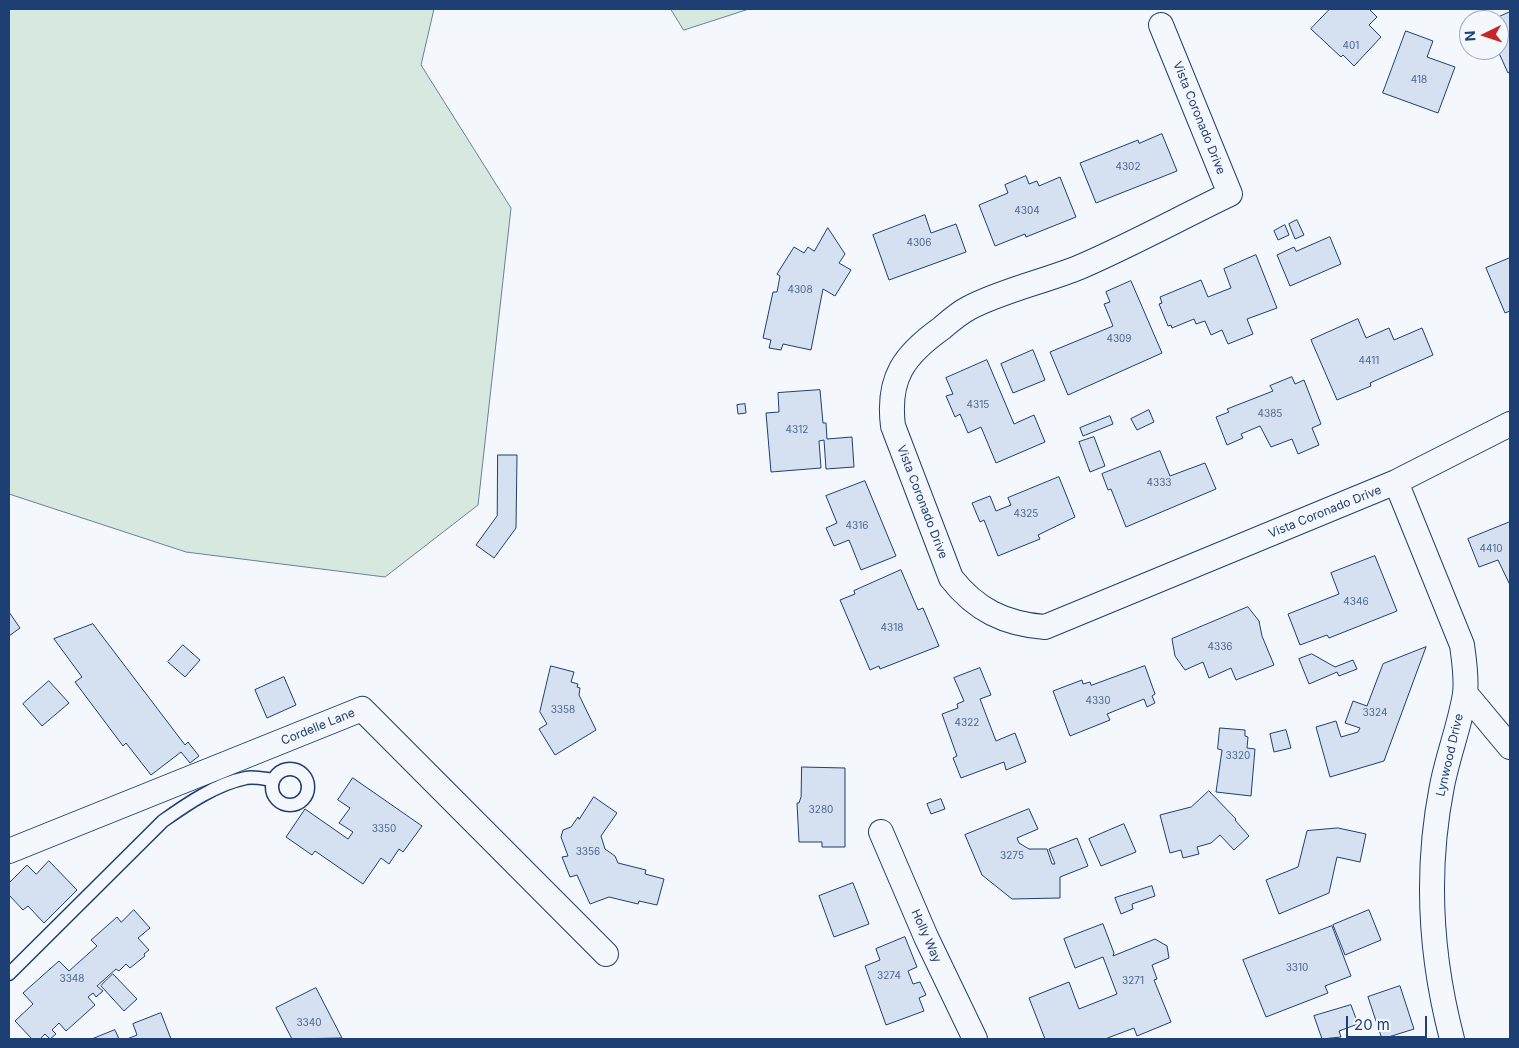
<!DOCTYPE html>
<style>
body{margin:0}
#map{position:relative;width:1519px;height:1048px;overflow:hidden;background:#f4f7fb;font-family:Inter,sans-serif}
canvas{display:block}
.frame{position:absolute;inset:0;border:10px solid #1d3f73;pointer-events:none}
.north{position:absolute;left:1459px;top:10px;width:50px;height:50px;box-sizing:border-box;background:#f4f7fb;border:1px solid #9eadc5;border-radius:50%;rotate:266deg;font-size:14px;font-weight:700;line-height:20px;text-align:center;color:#1d3f73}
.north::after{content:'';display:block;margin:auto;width:18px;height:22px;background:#c62828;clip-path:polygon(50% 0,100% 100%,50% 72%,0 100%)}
.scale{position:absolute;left:1346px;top:1016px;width:81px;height:22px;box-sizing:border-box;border:2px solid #1d3f73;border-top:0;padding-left:6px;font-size:15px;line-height:18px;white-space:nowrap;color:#1d3f73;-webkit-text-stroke:4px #f4f7fb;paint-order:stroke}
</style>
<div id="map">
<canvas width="1519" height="1048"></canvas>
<div class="frame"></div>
<div class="north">N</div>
<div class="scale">20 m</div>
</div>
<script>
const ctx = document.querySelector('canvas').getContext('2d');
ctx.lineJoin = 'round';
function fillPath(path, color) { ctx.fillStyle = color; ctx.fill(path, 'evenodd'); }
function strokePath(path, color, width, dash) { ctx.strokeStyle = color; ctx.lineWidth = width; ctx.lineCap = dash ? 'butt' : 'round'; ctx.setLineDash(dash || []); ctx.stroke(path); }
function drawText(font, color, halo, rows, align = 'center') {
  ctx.font = font + ' Inter,sans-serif'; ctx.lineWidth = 4; ctx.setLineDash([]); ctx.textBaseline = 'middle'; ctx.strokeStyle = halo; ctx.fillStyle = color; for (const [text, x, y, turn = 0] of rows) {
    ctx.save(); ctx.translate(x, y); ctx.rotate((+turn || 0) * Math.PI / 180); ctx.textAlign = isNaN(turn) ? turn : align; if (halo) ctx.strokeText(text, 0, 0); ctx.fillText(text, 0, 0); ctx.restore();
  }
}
const green = new Path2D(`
 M9,9H434L421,65L511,208L478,505L385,577L186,552L9,494Z
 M671,9H749L684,30Z`);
const building = new Path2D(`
 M1330,9H1372L1370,10L1377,17L1369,25L1381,37L1354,66L1343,55L1341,57L1311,29Z
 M1510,12V72L1508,73L1498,51L1489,55L1487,50H1499V20H1492Z
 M1406,31L1433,41L1427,57L1455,67L1438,113L1383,93Z
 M1162,134L1177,171L1096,203L1080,163L1138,140L1139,143Z
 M1026,176L1029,184L1037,181L1039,186L1060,177L1076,217L1026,237L1025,234L995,246L979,205L1008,193L1005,185Z
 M925,215L931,233L956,224L966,252L889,280L873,235Z
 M1297,220L1304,235L1295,239L1289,224Z
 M1285,225L1289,235L1278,240L1274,231Z
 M828,228L845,254L839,263L851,270L835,296L823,289L811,350L783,344L781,350L769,348L771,340L763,338L773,292H777L780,276L777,274L794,247L804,253L808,247L814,251Z
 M1330,237L1341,264L1290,286L1277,255L1294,247L1296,251Z
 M1256,255L1277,308L1247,319L1253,334L1228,344L1222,330L1211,335L1205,321L1196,324L1194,319L1172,328L1171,325L1168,326L1159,304L1162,303L1160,297L1201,280L1208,297L1231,288L1224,269Z
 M1510,258V311L1505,313L1486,268Z
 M1131,281L1162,353L1068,395L1050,352L1113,326L1104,304L1110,302L1106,292Z
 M1358,319L1366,338L1389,328L1394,340L1422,328L1433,355L1370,383L1371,386L1337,400L1311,340Z
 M1033,350L1045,380L1013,393L1001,364Z
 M987,360L1014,424L1034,415L1045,442L996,463L981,427L968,433L960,414L955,417L946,396L953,394L946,378Z
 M1292,377L1295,384L1304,380L1321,424L1312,428L1319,445L1298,454L1292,439L1271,447L1260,426L1241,434L1243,438L1227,445L1216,417L1229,412L1227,409L1273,391L1270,386Z
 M820,390L823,423H826L827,439L852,437L854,467L826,469L824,440L819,441L821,468L771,472L766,413L779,412L778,393Z
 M745,404L746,413L738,414L737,405Z
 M1149,410L1154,422L1137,430L1131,419Z
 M1110,416L1113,424L1083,436L1080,428Z
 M1094,437L1105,466L1090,472L1079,442Z
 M1160,451L1170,476L1205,463L1216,489L1126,527L1111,489L1108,490L1102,474Z
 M498,455H517L516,528L494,558L476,545L497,516Z
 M1059,477L1075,517L1038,535L1040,539L998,556L984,520L980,522L972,503L990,496L996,511L1011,505L1008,498Z
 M865,481L896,556L861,570L849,540L834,546L826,528L837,523L826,496Z
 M1510,522V585L1498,560L1479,567L1468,539Z
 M1375,556L1397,611L1329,638L1327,635L1300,645L1288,614L1339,594L1331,573Z
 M901,570L918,610L923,608L939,646L880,669L879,666L870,670L840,600L855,594L854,591Z
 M1248,607L1259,621L1262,636L1274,665L1236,680L1231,668L1209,678L1203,662L1185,670L1175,656L1172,639Z
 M9,612L20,628L9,636Z
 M93,624L185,745L188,742L199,756L190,763L181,752L151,775L126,743L123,746L75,682L82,677L54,639Z
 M183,645L200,660L185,677L168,662Z
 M1426,647L1384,761L1330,777L1316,727L1336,721L1341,737L1358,732L1360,728L1345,723L1353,701L1367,706L1383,664Z
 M1312,654L1335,667L1353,660L1357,669L1339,676L1337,672L1309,684L1299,659Z
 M551,666L574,672L571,682L578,684L577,687L580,688L579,695L596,730L555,755L539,729L547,724L540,712Z
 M1145,666L1155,694L1152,696L1155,703L1147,707L1144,699L1107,714L1110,720L1070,736L1053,691L1082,680L1083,684L1090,682L1091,685Z
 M980,668L991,695L980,699L996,741L1015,733L1026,762L1006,770L1004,762L961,778L953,758L957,756L942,714L958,708L957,704L964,701L954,678Z
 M284,677L296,705L267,718L255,690Z
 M49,681L69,703L42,726L23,704Z
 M1220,728L1245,730V736L1248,737L1247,748L1255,749L1251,796L1216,792L1222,750L1218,749Z
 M1286,730L1291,748L1274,752L1270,734Z
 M802,767L845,768V847H822V842H799L797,803H799L801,797Z
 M353,778L422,826L403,852L399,849L389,864L381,858L363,884L315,851L312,855L286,837L305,809L348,839L353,832L339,823L350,808L338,800Z
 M1209,791L1236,819L1235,820L1249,836L1234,850L1220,835L1211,843L1197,847L1199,854L1183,858L1181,850L1170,853L1160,815L1191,807Z
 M594,797L617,813L601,836L605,849L615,856L618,863L646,870L645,874L664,879L657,905L639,901L638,904L609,897L590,904L577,875L570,877L562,857L568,856L561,837L563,830L571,827L578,817L579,819Z
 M941,799L945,809L931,814L927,804Z
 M1029,809L1038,829L1017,838L1019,843L1029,849H1047L1052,864H1055L1049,849L1077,838L1088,866L1060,877V898L1012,899L982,875L965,835Z
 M1124,824L1136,852L1101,866L1089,839Z
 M1338,828L1366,834L1360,862L1337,857L1329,893L1279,914L1266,880L1298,867L1307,831Z
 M49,861L77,890L44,923L28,906L23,910L9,895V883L27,865L36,874Z
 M853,883L869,924L834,937L819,896Z
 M1152,886L1155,896L1132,904L1133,909L1121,914L1115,898Z
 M134,910L150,928L138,938L149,950L144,954L145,956L130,968L126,964L119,971L116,969L97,986L103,991L96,997L93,993L88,997L95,1005L66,1031L59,1023L52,1030L56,1034L50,1039L45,1034L40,1039H32L15,1021L33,1004L23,993L59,961L69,971L97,946L91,940L117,917L121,922Z
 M1369,910L1381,940L1345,955L1333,925Z
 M1103,924L1114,953L1113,956L1155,939L1167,946L1169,958L1152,965L1157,979L1154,980L1171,1022L1137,1036L1134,1028L1105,1039H1045L1029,998L1069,982L1079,1009L1117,994L1103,957L1075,968L1064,939Z
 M1332,926L1351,976L1325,986L1328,993L1266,1017L1243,960Z
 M905,937L917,967L908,971L913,984L920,982L926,995L919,998L924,1011L886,1025L865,966L880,960L876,949Z
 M113,974L137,999L124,1011L101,986Z
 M1400,986L1414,1029L1382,1039L1368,997Z
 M316,988L342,1038L292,1039L276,1008Z
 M1351,1005L1358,1024L1339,1031L1341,1037L1322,1039L1314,1016Z
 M161,1013L171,1039H127L137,1035L133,1024Z
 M115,1030L119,1039H92Z`);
const service = new Path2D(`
 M272 787a18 18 0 1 1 36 0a18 18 0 1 1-36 0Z
 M9,974L163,821C187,804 216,784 246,778C254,776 265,779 273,780`);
const minor = new Path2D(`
 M1161,25L1230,194C1180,218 1131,245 1080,267C1046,281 1001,291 969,308C959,313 950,321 942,328C904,355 887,378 893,426L951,578C976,610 1005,624 1045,627L1396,482L1510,424
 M1396,482L1462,645C1464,660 1467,678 1465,694C1460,725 1448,755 1442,786C1425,872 1430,955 1452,1039
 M1465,693L1510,747
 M881,832L926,937L975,1039
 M9,851L362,709L606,954`);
const numberNames = [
 ["401",1351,46],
 ["418",1419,80],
 ["4302",1128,167],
 ["4304",1027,211],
 ["4306",919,243],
 ["4308",800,290],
 ["4309",1119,339],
 ["4411",1369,361],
 ["4315",978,405],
 ["4385",1270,414],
 ["4312",797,430],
 ["4333",1159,483],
 ["4325",1026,514],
 ["4316",857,526],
 ["4410",1491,549],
 ["4346",1356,602],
 ["4318",892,628],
 ["4336",1220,647],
 ["4330",1098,701],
 ["3358",563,710],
 ["3324",1375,713],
 ["4322",967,723],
 ["3320",1238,756],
 ["3280",821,810],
 ["3350",384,829],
 ["3356",588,852],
 ["3275",1012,856],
 ["3310",1297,968],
 ["3274",889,976],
 ["3348",72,979],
 ["3271",1133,981],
 ["3340",309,1023]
];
const streetNames = [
 ["Vista Coronado Drive",1199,118,68],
 ["Vista Coronado Drive",922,502,69],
 ["Vista Coronado Drive",1325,512,-22],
 ["Cordelle Lane",318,727,-22],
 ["Lynwood Drive",1450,755,-77],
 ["Holly Way",926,936,66]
];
fillPath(green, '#d7e8df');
strokePath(green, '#687fa3', 1);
fillPath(building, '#d5e0f0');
strokePath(building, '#1d3f73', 1);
strokePath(service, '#1d3f73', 15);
strokePath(minor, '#1d3f73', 26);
strokePath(service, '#f4f7fb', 12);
strokePath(minor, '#f4f7fb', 24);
drawText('10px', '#4b6792', null, numberNames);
drawText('12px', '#1d3f73', '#f4f7fb', streetNames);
</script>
